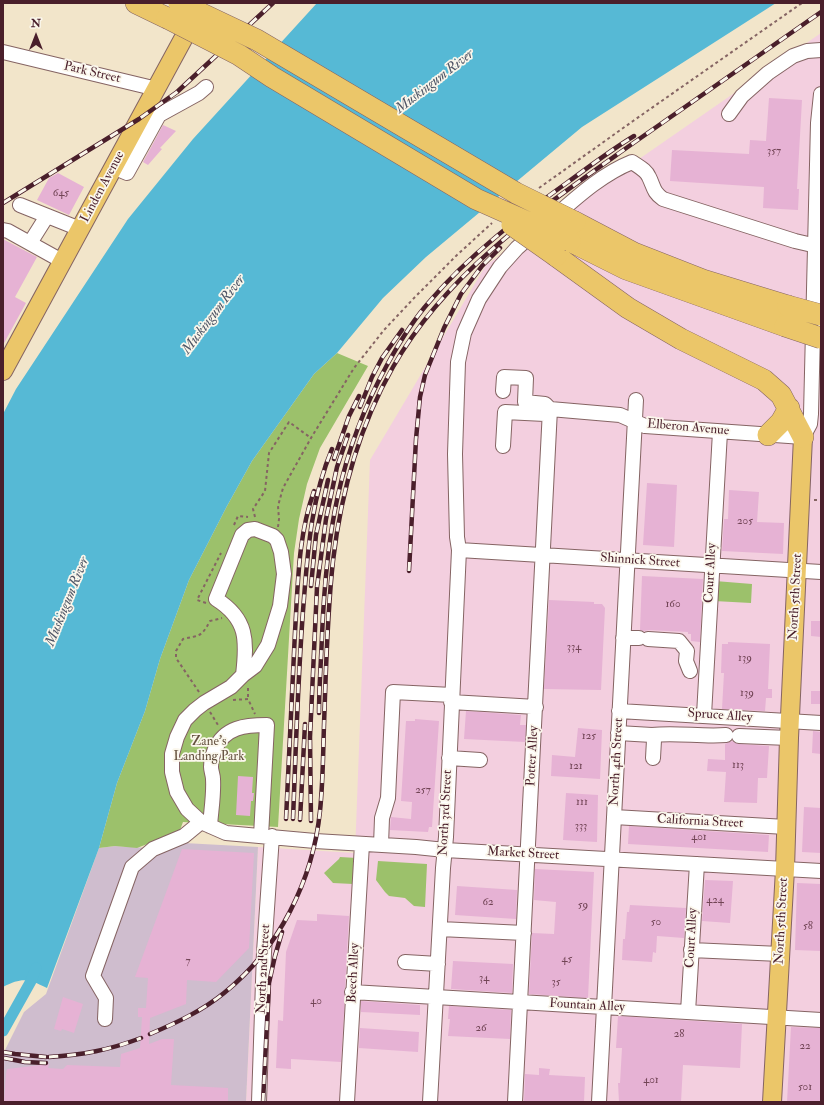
<!DOCTYPE html>
<style>
body{margin:0}
#map{position:relative;width:824px;height:1105px;overflow:hidden;background:#f2e5ca;font-family:"IM FELL Double Pica",serif}
canvas{display:block}
.frame{position:absolute;inset:0;border:4px solid #4a1f2b;pointer-events:none}
.north{position:absolute;left:16px;top:16px;width:40px;height:40px;-webkit-text-stroke:3px #fbf7ec;paint-order:stroke;rotate:0deg;font-size:11px;font-weight:700;line-height:16px;text-align:center;color:#4a1f2b}
.north::after{content:'';display:block;margin:auto;width:14px;height:18px;background:#4a1f2b;clip-path:polygon(50% 0,100% 100%,50% 72%,0 100%)}
</style>
<div id="map">
<canvas width="824" height="1105"></canvas>
<div class="frame"></div>
<div class="north">N</div>
</div>
<script>
const ctx = document.querySelector('canvas').getContext('2d');
ctx.lineJoin = 'round';
function fillPath(path, color) { ctx.fillStyle = color; ctx.fill(path, 'evenodd'); }
function strokePath(path, color, width, dash) { ctx.strokeStyle = color; ctx.lineWidth = width; ctx.lineCap = dash ? 'butt' : 'round'; ctx.setLineDash(dash || []); ctx.stroke(path); }
function drawText(font, color, halo, rows, align = 'center') {
  ctx.font = font + ' "IM FELL Double Pica",serif'; ctx.lineWidth = 3.5; ctx.setLineDash([]); ctx.textBaseline = 'middle'; ctx.strokeStyle = halo; ctx.fillStyle = color; for (const [text, x, y, turn = 0] of rows) {
    ctx.save(); ctx.translate(x, y); ctx.rotate((+turn || 0) * Math.PI / 180); ctx.textAlign = isNaN(turn) ? turn : align; if (halo) ctx.strokeText(text, 0, 0); ctx.fillText(text, 0, 0); ctx.restore();
  }
}
const built = new Path2D(`
 M821,33V1102H246L258,847L355,853L370,460L486,265Z`);
const industrial = new Path2D(`
 M184,843L258,847L246,1102H3V1054L24,1012L46,994L99,848L115,846L165,849Z`);
const green = new Path2D(`
 M337,353L368,366L320,448L307,484L299,519L294,553L278,827L183,822L180,830L176,833L137,848L115,846L99,848L117,783L145,711L160,659L189,580L227,506L252,461L314,374Z
 M715,581L752,584L751,603L714,601Z
 M340,857L357,858L353,884L333,883L324,873L339,859Z
 M378,861L427,864L425,907L414,906L405,898L389,896L385,892L376,880Z`);
const water = new Path2D(`
 M317,3H776L582,127L426,257L383,298L337,353L314,374L252,461L227,506L189,580L160,659L145,711L117,783L99,848L47,988C28,979 23,977 3,987V414L16,389L128,219L193,139Z`);
const canal = new Path2D(`
 M3,1031L31,981L36,968`);
const building = new Path2D(`
 M769,98L802,100L797,189H799L798,210L763,208L764,187L670,181L672,150L749,154L750,140L766,141Z
 M163,125L176,131L160,148L162,149L148,165L143,162Z
 M58,173L84,187L69,215L37,200L49,178Z
 M3,239L37,257L15,297L26,303L3,345Z
 M647,483L677,485L674,547L643,545Z
 M729,490L759,492L757,522L784,523L783,554L722,551L724,519H728Z
 M642,576L703,579L700,642L691,641V634H688V632L649,630L644,631L640,630Z
 M549,600L594,602V604H602L605,608L601,690L544,689Z
 M811,621H821V637L811,636Z
 M728,642L770,644L768,689H772V698H766L765,711L722,709L724,673H721L722,644H728Z
 M811,691H821V704H811Z
 M466,711L521,715L520,725H526L525,742L464,739Z
 M415,719L439,721L432,827H429L428,832L390,830L391,817L411,819L412,802L401,801L406,721H415Z
 M578,728L602,730L600,779L551,776L552,755L575,757Z
 M813,731L821,732V754L812,753Z
 M732,741L739,744L769,746L767,778H758L757,803L724,802L726,772L707,771L708,759L725,760V744Z
 M238,776L253,777L252,793H254L253,801H251L250,816L236,815Z
 M566,793L598,795L597,842L563,840Z
 M804,807L821,808V853L802,852Z
 M629,826L769,835L768,852L628,844Z
 M182,849L254,853L249,948L216,982L187,980L186,1004L150,1018L149,1044L162,1039H174L171,1085L228,1088V1102H4L6,1074L7,1069L49,1064L48,1068L63,1069L67,1065L120,1067L121,1054L140,1048L142,1017H138V1008H146L148,978L135,977Z
 M535,869L594,872L588,998L529,994L532,933L554,934L556,902L534,900Z
 M705,880L733,881L730,923L702,921Z
 M797,883L821,884V951L795,950Z
 M457,886L517,890L516,919L455,915Z
 M630,905L686,908L684,938L657,936L656,953L653,952L652,962L622,960L623,939H625L627,912H629Z
 M317,914L349,916L345,987L344,992L345,996L341,1062L291,1059V1069L276,1068L278,1020L283,1021L286,952L297,920L317,921Z
 M453,961L513,964L512,993L451,989Z
 M63,997L83,1004L74,1033L62,1029L61,1031L54,1029Z
 M361,1001L420,1005V1015L361,1012Z
 M449,1006L511,1010L510,1039L448,1036L450,1019H448Z
 M618,1016L742,1024L740,1068L683,1065L681,1102H619L618,1083H620L622,1048H616Z
 M791,1027L821,1028V1102H787Z
 M360,1028L419,1032L418,1052L359,1048Z
 M539,1068L550,1069L549,1075L585,1077L584,1102H524L525,1074L539,1075Z`);
const path = new Path2D(`
 M539,188L633,121L802,3
 M814,500H821
 M255,517L253,509L265,491L269,453L289,422L311,438
 M234,525L238,516L248,517
 M278,527L279,519L278,506L283,488L311,438L354,368L384,330L415,297L457,255L492,223
 M206,603L197,600L221,553
 M248,688V699
 M199,692L176,658V651L183,639C199,635 201,638 210,621L222,618
 M233,700L248,699L255,714
 M210,712L218,725`);
const minor = new Path2D(`
 M3,52L157,89
 M729,114L742,96L768,73L793,56L807,51L821,50
 M113,167L127,173L159,115L199,93L206,87
 M20,205L80,229
 M553,218C577,197 602,174 632,162C639,167 646,170 649,177C654,187 653,192 663,199L795,241L821,247
 M3,230L8,231L62,261
 M30,243L47,216
 M503,391L504,377L526,378L525,402L545,404L550,409
 M550,409L620,415L645,426L803,437L810,424L811,414L818,123L821,94
 M503,446L505,412L545,414L550,409
 M459,550L821,572
 M623,638H639
 M648,639L679,641L687,651L686,661L690,671
 M243,675C247,641 248,619 216,599L242,535L248,530L255,529L273,536L277,540L281,552L284,574L280,606L268,645L255,666L243,675L231,687L204,703L195,710L185,720L177,737L172,754V772L177,792L187,809L201,822L226,833L315,841L416,847L445,850L821,871
 M451,702L536,707
 M619,711L821,723
 M704,715L720,432
 M618,733L652,735L654,740L653,758
 M652,735C676,732 701,737 726,735
 M739,736L789,738
 M449,758L480,760
 M614,817L786,827
 M210,826C211,811 214,795 213,779C213,775 211,771 211,767C211,762 213,754 215,749C225,727 245,725 267,725L261,836
 M381,845L382,818L388,798L393,692L452,695
 M440,929L524,933
 M691,950L780,954
 M405,962L438,964
 M352,992L821,1020
 M688,1012L697,864
 M105,1019L106,998L93,976L132,867L153,849L184,836L201,822
 M259,1102L264,952L272,836
 M347,1102L362,844
 M430,1102L443,868L446,837L459,550L457,537L455,454L458,362L464,333L479,299L500,267L517,248L535,232
 M515,1102L550,409
 M599,1102L636,400`);
const major = new Path2D(`
 M3,371L195,17
 M772,1102L785,869L789,738L803,437`);
const highway = new Path2D(`
 M136,3L167,18
 M575,222L634,253L703,280L788,306
 M570,241L626,269L785,326
 M556,256L628,308L681,339L764,380L781,395L803,437
 M768,435L781,422L789,408`);
const rail = new Path2D(`
 M3,203L139,119L177,92L273,3
 M360,407L372,377L382,358L402,330
 M334,459L349,416L359,396
 M409,571L416,439L420,397L425,375L444,328L461,294L482,266L500,248
 M311,586L316,535L328,480
 M319,713C319,688 321,662 322,636C326,537 338,454 387,365C399,343 413,320 430,301C469,255 519,217 568,182C590,166 611,150 634,136
 M286,819C289,757 292,694 295,632C298,584 298,536 314,491
 M293,819C296,745 298,671 304,598C308,547 312,496 332,449
 M300,820L305,724
 M311,821L310,737L317,587L326,519L337,467L348,435
 M150,1034C176,1023 202,1011 224,993C279,949 313,880 320,811C323,783 323,754 324,725C326,670 327,615 333,561C341,492 359,427 393,367C448,270 543,207 632,144C695,100 758,56 821,12
 M3,1052L15,1054L46,1057
 M49,1057C83,1055 109,1050 141,1038
 M4,1058L25,1062L46,1063
 M263,1102L269,983L275,956L282,932`);
const highwayBridge = new Path2D(`
 M179,3L257,40L516,193L575,222
 M167,18L239,55L272,77L476,199L570,241
 M512,225L556,256
 M788,306L821,315
 M785,326L821,338`);
const numberNames = [
 ["357",774,152],
 ["645",61,194],
 ["205",745,522],
 ["160",673,605],
 ["334",574,648],
 ["139",745,659],
 ["139",747,694],
 ["125",589,737],
 ["113",738,766],
 ["121",576,767],
 ["257",423,791],
 ["111",582,803],
 ["333",581,827],
 ["401",699,838],
 ["424",715,901],
 ["62",488,903],
 ["59",583,906],
 ["50",656,923],
 ["58",808,927],
 ["45",567,960],
 ["7",188,962],
 ["34",484,979],
 ["35",556,983],
 ["40",316,1002],
 ["26",481,1029],
 ["28",679,1035],
 ["22",805,1047],
 ["401",651,1081],
 ["501",805,1088]
];
const streetNames = [
 ["Park Street",92,73,13],
 ["Linden Avenue",103,187,-62],
 ["Elberon Avenue",688,428,5],
 ["Shinnick Street",640,561,4],
 ["Court Alley",711,573,-87],
 ["North 5th Street",796,597,-87],
 ["Spruce Alley",720,716,4],
 ["Potter Alley",533,756,-87],
 ["North 4th Street",617,762,-87],
 ["North 3rd Street",446,813,-87],
 ["California Street",700,822,3],
 ["Market Street",523,854,3],
 ["North 5th Street",782,921,-87],
 ["Court Alley",692,938,-87],
 ["North 2nd Street",264,969,-87],
 ["Beech Alley",354,973,-87],
 ["Fountain Alley",587,1006,3]
];
const parkNames = [
 ["Zane's",209,742],
 ["Landing Park",209,757]
];
const waterNames = [
 ["Muskingum River",435,82,-38],
 ["Muskingum River",214,315,-53],
 ["Muskingum River",68,602,-68]
];
fillPath(built, '#f3cfdf');
fillPath(industrial, '#cfbdce');
fillPath(green, '#9cc16b');
fillPath(water, '#56b9d5');
strokePath(canal, '#56b9d5', 11);
fillPath(building, '#e6b2d4');
strokePath(minor, '#856463', 16);
strokePath(major, '#856463', 20);
strokePath(highway, '#856463', 22);
strokePath(path, '#856463', 2, [3, 3]);
strokePath(minor, '#fff', 14);
strokePath(major, '#ebc669', 18);
strokePath(highway, '#ebc669', 21);
strokePath(rail, '#4a1f2b', 4.5);
strokePath(rail, '#fbf7ec', 3, [9]);
strokePath(highwayBridge, '#856463', 22, []);
strokePath(highwayBridge, '#ebc669', 21);
drawText('11px', '#714455', null, numberNames);
drawText('13px', '#4a1f2b', '#fbf7ec', streetNames);
drawText('13px', '#63503e', '#fbf7ec', parkNames);
drawText('italic 14px', '#4e5566', '#fbf7ec', waterNames);
</script>
